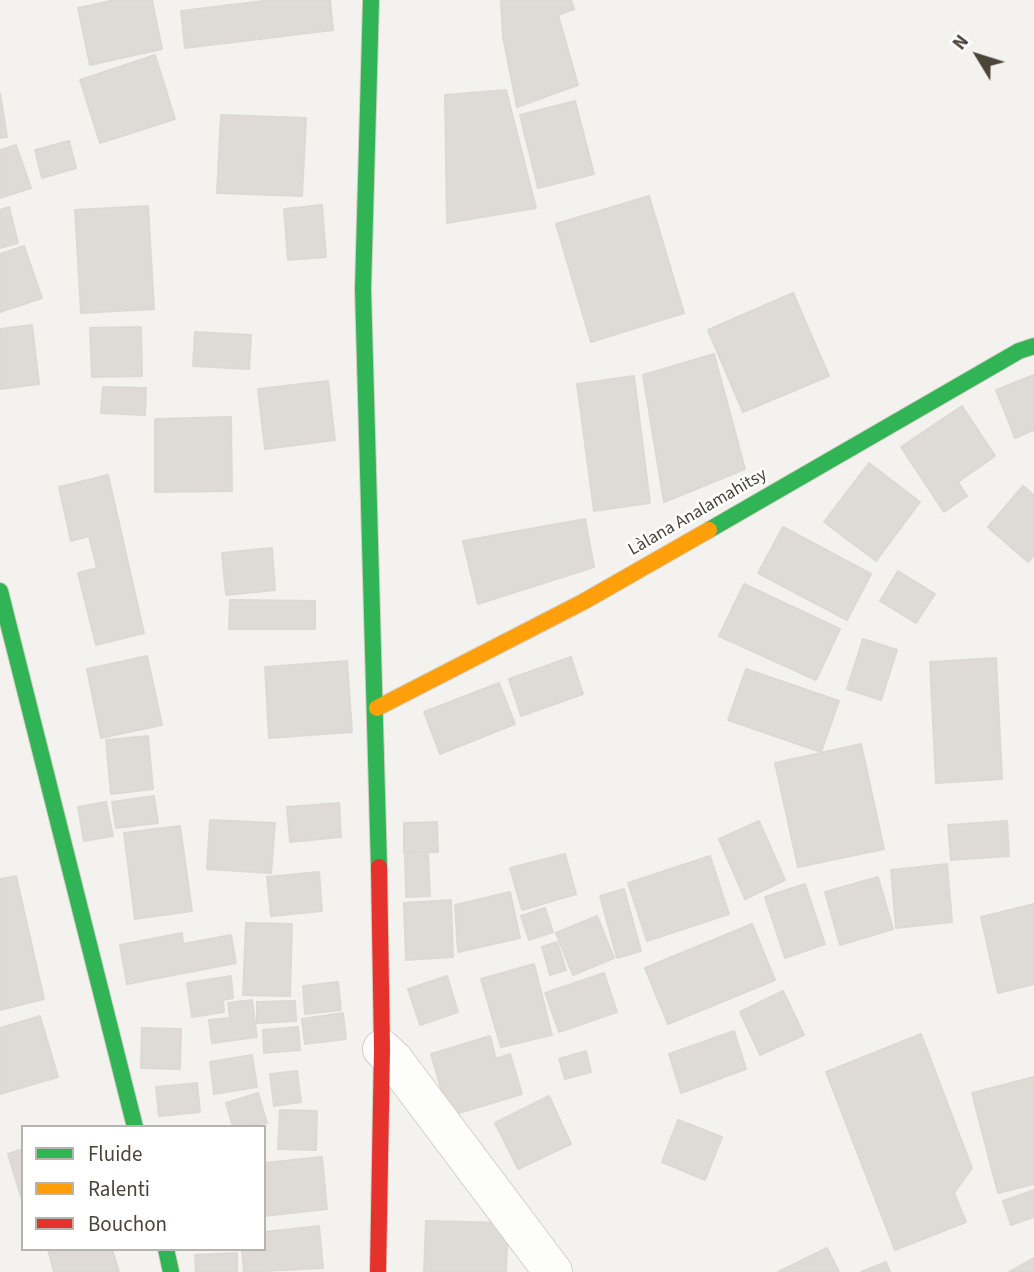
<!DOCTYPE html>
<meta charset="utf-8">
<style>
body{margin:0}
#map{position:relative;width:1034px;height:1272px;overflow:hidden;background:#f4f2ee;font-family:"Source Sans 3",sans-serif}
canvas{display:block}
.legend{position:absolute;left:21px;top:1125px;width:245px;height:126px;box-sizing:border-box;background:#fff;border:2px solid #b7b4b0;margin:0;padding:9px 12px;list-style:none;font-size:21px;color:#4b4439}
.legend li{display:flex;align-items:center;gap:14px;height:35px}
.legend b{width:35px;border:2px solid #b7b4b0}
.north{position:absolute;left:943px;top:21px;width:70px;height:70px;-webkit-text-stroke:5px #fff;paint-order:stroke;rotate:308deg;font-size:19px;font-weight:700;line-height:28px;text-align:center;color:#4b4439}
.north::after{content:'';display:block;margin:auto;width:24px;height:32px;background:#4b4439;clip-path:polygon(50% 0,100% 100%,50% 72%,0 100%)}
</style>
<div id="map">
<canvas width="1034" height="1272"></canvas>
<ul class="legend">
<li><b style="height:9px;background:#30b455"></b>Fluide</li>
<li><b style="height:9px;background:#ff9f0a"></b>Ralenti</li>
<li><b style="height:9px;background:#e5322d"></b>Bouchon</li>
</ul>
<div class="north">N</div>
</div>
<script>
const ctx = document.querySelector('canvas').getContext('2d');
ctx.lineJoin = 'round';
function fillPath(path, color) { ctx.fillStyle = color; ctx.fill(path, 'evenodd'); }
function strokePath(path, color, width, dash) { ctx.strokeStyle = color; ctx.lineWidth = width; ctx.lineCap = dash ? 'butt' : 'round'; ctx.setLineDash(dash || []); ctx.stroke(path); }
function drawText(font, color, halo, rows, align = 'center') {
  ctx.font = font + ' "Source Sans 3",sans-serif'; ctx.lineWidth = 5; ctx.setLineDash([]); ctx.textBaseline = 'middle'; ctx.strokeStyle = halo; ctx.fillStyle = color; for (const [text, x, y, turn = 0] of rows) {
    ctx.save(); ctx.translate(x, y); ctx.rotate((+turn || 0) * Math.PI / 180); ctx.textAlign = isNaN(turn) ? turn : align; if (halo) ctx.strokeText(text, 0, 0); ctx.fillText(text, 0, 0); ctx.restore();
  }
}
const building = new Path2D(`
 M115,0H152L162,49L90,65L78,8Z
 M271,0H330L333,30L185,48L181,11Z
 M501,0H571L574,9L558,15L578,85L517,107L503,37Z
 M155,55L175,119L100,143L80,80Z
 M506,90L536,208L447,223L445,95Z
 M0,93L7,137L0,138Z
 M575,101L594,174L538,188L520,115Z
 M221,115L306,118L302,196L217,193Z
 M69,141L76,168L42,178L35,150Z
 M16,145L31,188L0,198V150Z
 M649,196L684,313L591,342L556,224Z
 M322,205L326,257L288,260L284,209Z
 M148,206L154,309L81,313L75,210Z
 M9,207L18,243L0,248V210Z
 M24,246L42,298L0,312V254Z
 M793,293L829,376L743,412L708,330Z
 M32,325L39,384L0,389V329Z
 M141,327L142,376L92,377L90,328Z
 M195,332L251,335L249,369L193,366Z
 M714,354L745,469L664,502L643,375Z
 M1034,375V430L1015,438L996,390Z
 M634,376L650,503L594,511L577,384Z
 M328,381L335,440L265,449L258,389Z
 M103,387L146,388L145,415L101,413Z
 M962,406L995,456L958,482L967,496L944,512L901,447Z
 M231,417L232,491L155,492V419Z
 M869,463L920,502L876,561L824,522Z
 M108,475L144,633L96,645L78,573L97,568L89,536L71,541L59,487Z
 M1023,486L1034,495V555L1028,562L988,527Z
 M585,519L594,567L478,604L463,541Z
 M783,527L871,574L847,620L758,573Z
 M272,548L275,590L226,595L222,553Z
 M898,571L935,594L916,623L880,601Z
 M744,584L840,629L816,680L719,636Z
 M230,600L315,601V629H229Z
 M863,639L897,650L881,700L847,689Z
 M147,656L162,725L101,738L87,669Z
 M571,657L583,694L521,716L509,679Z
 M996,658L1002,779L936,783L930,662Z
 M347,661L352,732L269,738L265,667Z
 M746,669L839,701L821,752L728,720Z
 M499,683L515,724L440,754L424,712Z
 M148,736L153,789L111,794L106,740Z
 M861,744L884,849L798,867L775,763Z
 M154,796L158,823L116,828L112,802Z
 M106,802L113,836L84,841L78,807Z
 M339,803L341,837L290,842L287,807Z
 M210,820L275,823L271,873L207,869Z
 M759,821L785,880L745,899L719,839Z
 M1007,821L1009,856L951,860L948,825Z
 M437,822L438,852L404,853V823Z
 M180,826L192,911L135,919L124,833Z
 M428,853L430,896L406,897L405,854Z
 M565,854L576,894L522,910L510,868Z
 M710,856L729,914L647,941L628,883Z
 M947,864L952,922L896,928L891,870Z
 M319,872L322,911L271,916L267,877Z
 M16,876L44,999L0,1010V879Z
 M878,877L893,929L840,945L825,892Z
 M805,884L825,944L785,958L765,897Z
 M624,889L641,951L617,958L600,896Z
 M510,892L520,938L458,952L455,905Z
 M451,900L453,957L406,960L404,903Z
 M1034,904V984L998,993L981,917Z
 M545,908L553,932L529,940L521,916Z
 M597,916L614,958L573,975L556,933Z
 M246,923L292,924L290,996L243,995Z
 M752,924L775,980L668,1024L645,968Z
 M182,933L183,944L231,935L236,963L127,984L120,945Z
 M557,942L566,970L550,975L542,947Z
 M534,964L552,1035L501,1047L481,979Z
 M604,973L617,1012L559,1032L545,993Z
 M231,976L233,998L223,1000L224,1012L192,1017L187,983Z
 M447,976L458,1012L420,1025L408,989Z
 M338,982L341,1010L305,1014L303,986Z
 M783,991L804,1035L760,1055L740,1012Z
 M252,1000L257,1037L212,1043L209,1020L230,1018L228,1003Z
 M295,1001L296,1021L257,1023V1002Z
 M343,1013L346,1039L305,1044L302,1019Z
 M40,1016L58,1077L0,1094V1028Z
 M298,1027L300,1050L264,1053L263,1030Z
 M142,1028L181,1029L180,1069L141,1068Z
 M734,1031L746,1069L681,1093L669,1054Z
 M921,1034L972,1168L954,1193L966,1222L895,1250L826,1072Z
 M490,1036L496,1059L510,1054L522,1094L449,1116L431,1054Z
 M586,1051L591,1072L565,1079L559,1059Z
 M252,1055L257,1087L214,1094L210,1062Z
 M297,1071L301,1102L274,1106L270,1074Z
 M1034,1077V1184L998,1193L972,1093Z
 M197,1083L200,1112L159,1116L156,1087Z
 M258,1093L267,1123L233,1127L226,1103Z
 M549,1096L571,1144L518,1169L495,1123Z
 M280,1110L317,1111L316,1150L278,1149Z
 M678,1120L722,1137L705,1180L662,1162Z
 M23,1149V1203L8,1154Z
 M322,1157L327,1209L264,1216V1163Z
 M1034,1190V1217L1011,1225L1003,1201Z
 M426,1221L508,1223L506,1272H424Z
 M319,1226L323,1268L244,1272L242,1249H264V1232Z
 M827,1248L839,1272H778Z
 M48,1249H112L119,1272H54Z
 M237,1253V1272H196L195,1255Z
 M1034,1258V1272H1009Z
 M886,1262L890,1272H861Z`);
const street = new Path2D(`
 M382,1049L393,1059L553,1272`);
const fast = new Path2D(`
 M371,0L363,289L379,867
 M709,530L1019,351L1034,346
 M0,591L135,1127
 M166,1249L171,1272`);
const slow = new Path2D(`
 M377,708L583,602L709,530`);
const jam = new Path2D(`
 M378,1272L382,1049L379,867`);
const streetNames = [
 ["Làlana Analamahitsy",698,513,-30]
];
fillPath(building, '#dedbd6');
strokePath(building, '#dcd9d4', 2);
strokePath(street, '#d2d0cb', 40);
strokePath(fast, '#d3cfc5', 18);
strokePath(slow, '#d3cfc5', 18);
strokePath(jam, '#d3cfc5', 18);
strokePath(street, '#fdfdfc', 38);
strokePath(fast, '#30b455', 16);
strokePath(slow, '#ff9f0a', 16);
strokePath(jam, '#e5322d', 16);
drawText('18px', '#4b4439', '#fff', streetNames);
</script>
